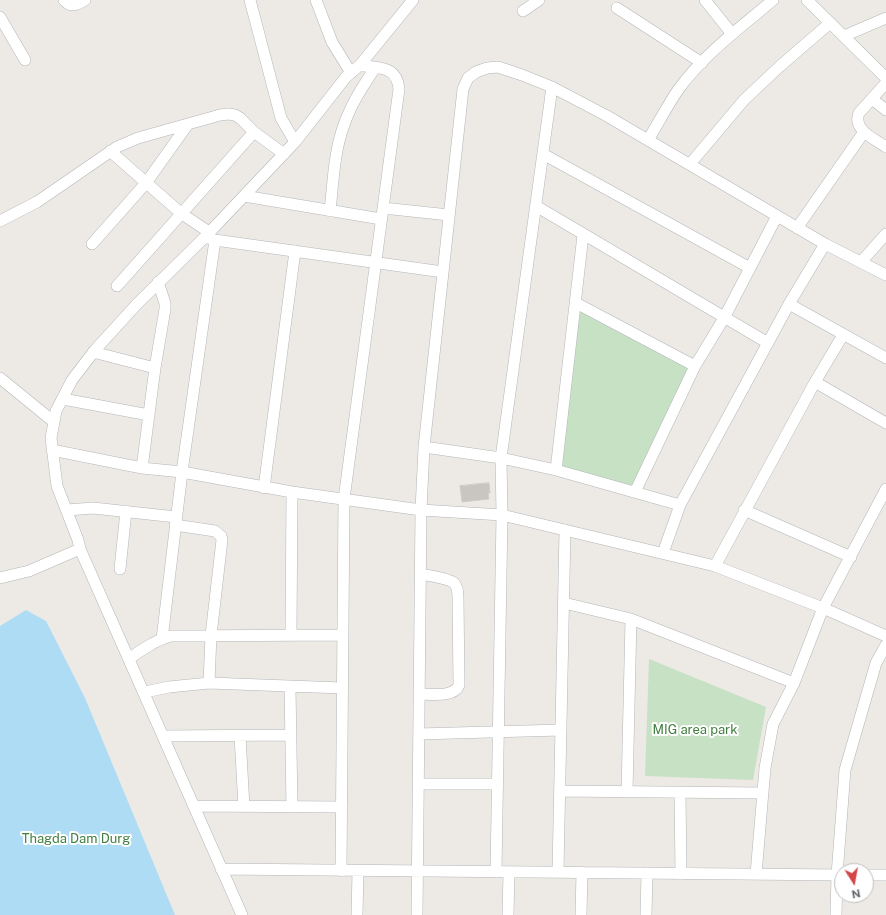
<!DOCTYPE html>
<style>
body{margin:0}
#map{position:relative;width:886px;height:915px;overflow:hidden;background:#edeae5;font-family:"Public Sans",sans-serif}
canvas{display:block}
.north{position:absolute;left:834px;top:863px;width:40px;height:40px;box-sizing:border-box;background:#fff;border:1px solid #bebfc1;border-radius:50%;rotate:169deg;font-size:11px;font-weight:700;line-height:16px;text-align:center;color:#5d6063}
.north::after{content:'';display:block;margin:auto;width:14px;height:18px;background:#d34547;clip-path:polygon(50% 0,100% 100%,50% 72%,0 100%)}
</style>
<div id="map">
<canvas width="886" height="915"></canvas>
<div class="north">N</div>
</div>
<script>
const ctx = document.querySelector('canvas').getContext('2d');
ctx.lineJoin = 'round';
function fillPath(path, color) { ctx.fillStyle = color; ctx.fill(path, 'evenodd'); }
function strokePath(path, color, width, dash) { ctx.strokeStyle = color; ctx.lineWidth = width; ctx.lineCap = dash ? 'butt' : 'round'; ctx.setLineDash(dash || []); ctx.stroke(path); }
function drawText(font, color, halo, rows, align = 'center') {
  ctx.font = font + ' "Public Sans",sans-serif'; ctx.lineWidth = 4; ctx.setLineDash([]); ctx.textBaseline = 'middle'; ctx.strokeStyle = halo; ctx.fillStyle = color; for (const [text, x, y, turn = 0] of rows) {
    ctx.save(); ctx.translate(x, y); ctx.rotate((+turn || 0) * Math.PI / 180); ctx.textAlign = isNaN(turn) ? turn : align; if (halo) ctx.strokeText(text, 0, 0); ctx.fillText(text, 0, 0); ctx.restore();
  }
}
const green = new Path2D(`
 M576,303L695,366L635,492L556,470Z
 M649,659L766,707L753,780L645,776Z`);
const water = new Path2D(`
 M26,610L46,621L85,698L175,915H0V626Z`);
const building = new Path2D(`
 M489,483L490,493H488L489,499L462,502L460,486Z`);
const minor = new Path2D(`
 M64,0C70,8 77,5 85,0
 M250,0L281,118L295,142
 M316,0L332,42L351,73
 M705,0L732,34
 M807,0L886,78
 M617,8L702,63
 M523,11L539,0
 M0,17L25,60
 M844,36L886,18
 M886,83L859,113C852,130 875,139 886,147
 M872,99L886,110
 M648,140C658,124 667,106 678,90C703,55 740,28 773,0
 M110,151L182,214L209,232
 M543,154L750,268
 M690,164L744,100L779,67L830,23
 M244,196L381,219
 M536,206L768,343
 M383,208L449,215
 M330,211C333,184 334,151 344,125C351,104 363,86 375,68
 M0,221L37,202L117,147L138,138L220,115L228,114L235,115L240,118L254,132L284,154
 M797,228L864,132
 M208,238L215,240L443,272
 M92,244L146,183L188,124
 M861,262L886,234
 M117,286L254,132
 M576,303L695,366
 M789,304L886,358
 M93,352L155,368
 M0,378L54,422
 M815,382L886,423
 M63,399L149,415
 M424,447L501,458L556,470L680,505L789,304L825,244
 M52,450L142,468L182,472L292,492L421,510L502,515L715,566L823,608L886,636
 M142,468L155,368L165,309V303L158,282
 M556,470L583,235
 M264,488L295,251
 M635,492L695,366L724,318L777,216
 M67,510L93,508L176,517
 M744,510L851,557
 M175,525L215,531L221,536L222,540L211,635L209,683
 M663,553L680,505
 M715,566L815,382L843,335
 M120,569L126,511
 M0,578L29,571L80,549
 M564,603L631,619L794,683
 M291,635L292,492
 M162,639L182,472L215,240
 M130,658C143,649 156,640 171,636L342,635
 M290,687L292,807
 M145,692L169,687L209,683L342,688
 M419,694C431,694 454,698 459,685L458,598C458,594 458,587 454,583C448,578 429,576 421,574
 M419,734L561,730
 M164,736L290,735
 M240,736L244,807
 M418,784H498
 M560,791L763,793
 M627,792L631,619
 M680,792L681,874
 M194,806L342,807
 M221,869L842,875
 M341,871L344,499L399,89C397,65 379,69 360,65
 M496,872L502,515L501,458L552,87
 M558,872L565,530
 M756,874L765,768L773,724L794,683L823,608L886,489
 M866,875H886
 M242,915L80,549L78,540L57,486L51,438L56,411L72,380L95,350L136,305L205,237L295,142L346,77L360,65L413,0
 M357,915L358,871
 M417,915L421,510L424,447L463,89L468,78L476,72L487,68L498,67L522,75L552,87L607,116L825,244L886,275
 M508,915L509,872
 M581,915L582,872
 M646,915L647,873
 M836,915L837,875L845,770L876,663L886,645`);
const parkNames = [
 ["MIG area park",695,730],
 ["Thagda Dam Durg",76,839]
];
fillPath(green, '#c7e1c4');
fillPath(water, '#aedcf4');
fillPath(building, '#c9c5c1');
strokePath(building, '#d1ccc4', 1);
strokePath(minor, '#b2b5b8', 12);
strokePath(minor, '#fff', 11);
drawText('13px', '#437f40', '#fff', parkNames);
</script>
